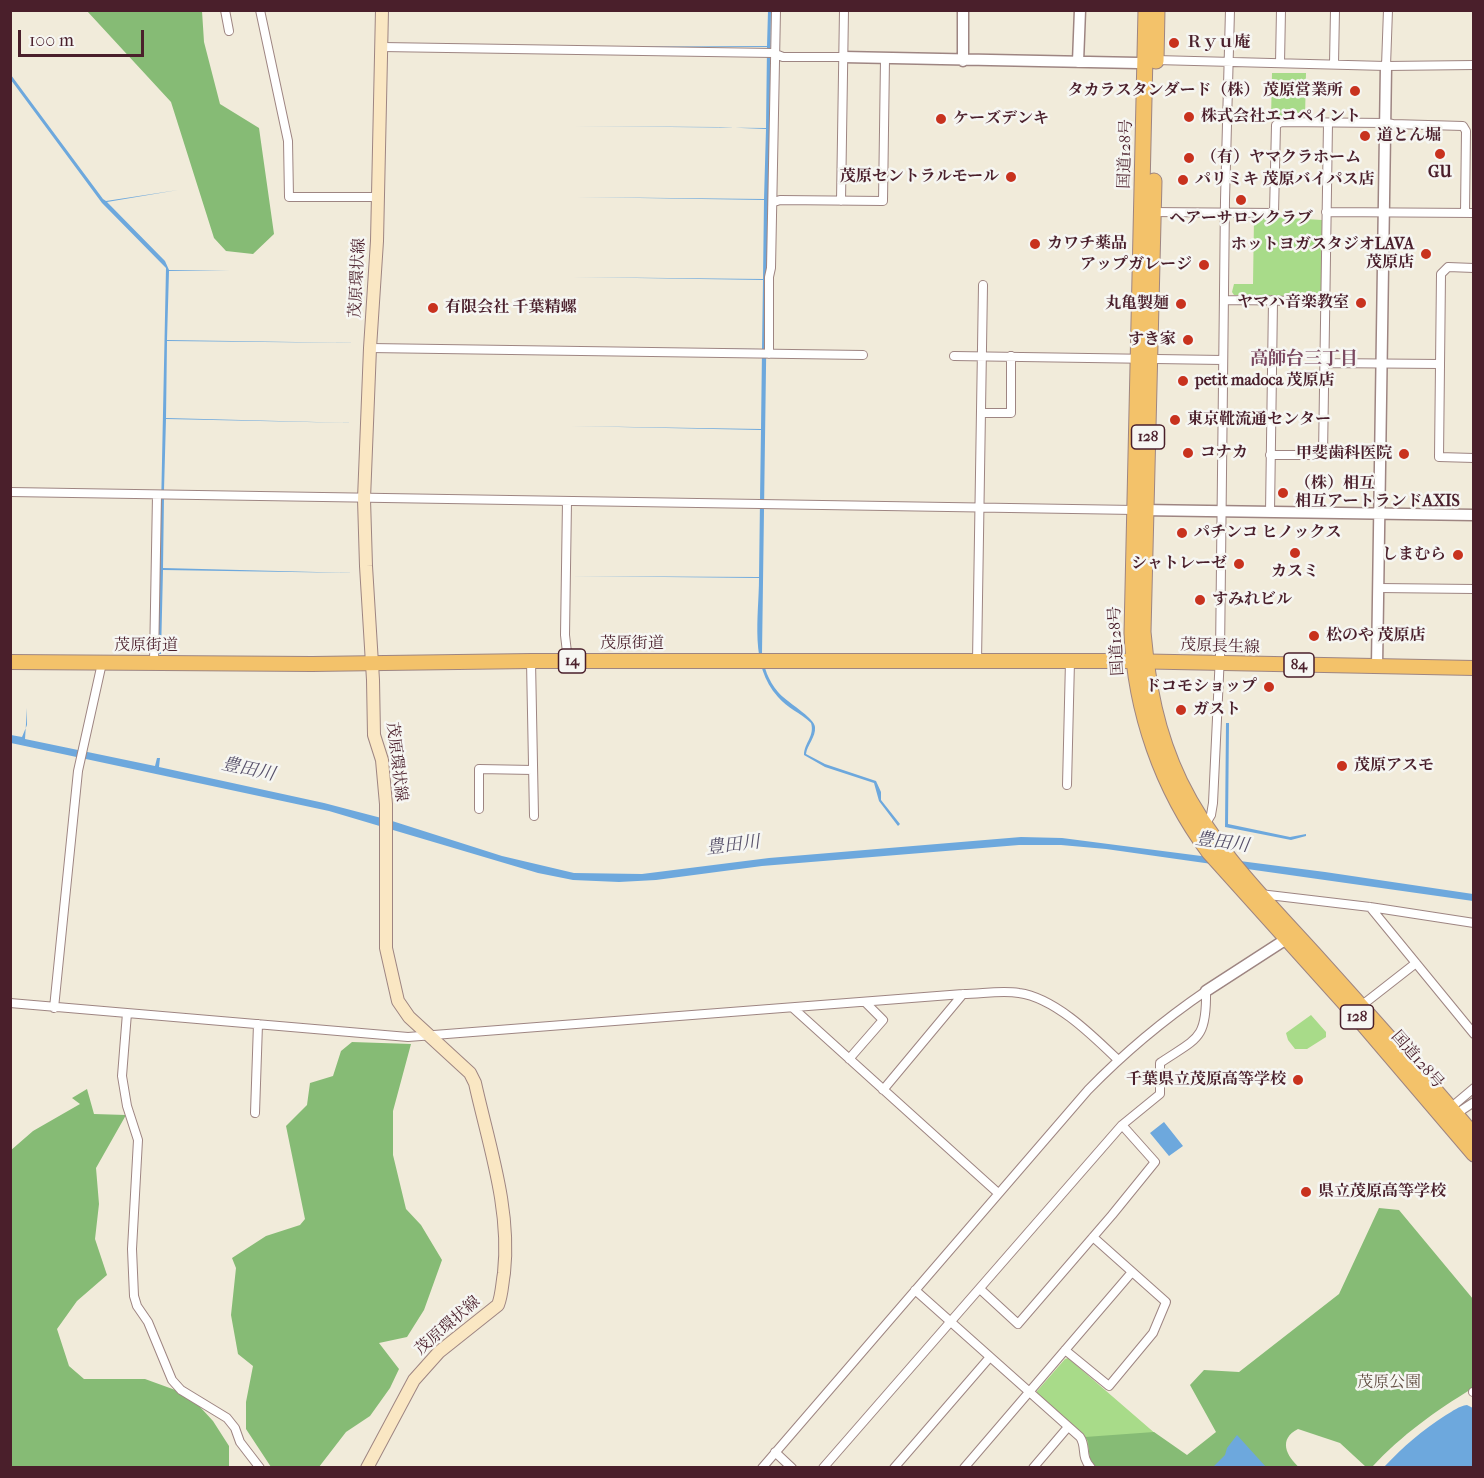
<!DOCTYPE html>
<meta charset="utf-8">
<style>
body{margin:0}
#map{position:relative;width:1484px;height:1478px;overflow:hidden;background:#f1ebda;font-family:"IM FELL French Canon",serif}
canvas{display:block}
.frame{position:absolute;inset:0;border:12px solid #4a1f2b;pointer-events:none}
.scale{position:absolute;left:18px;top:30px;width:126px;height:27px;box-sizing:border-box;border:3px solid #4a1f2b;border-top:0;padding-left:8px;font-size:18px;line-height:21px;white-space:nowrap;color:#4a1f2b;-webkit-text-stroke:4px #f6f6f2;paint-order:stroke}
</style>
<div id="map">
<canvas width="1484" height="1478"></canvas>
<div class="frame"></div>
<div class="scale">100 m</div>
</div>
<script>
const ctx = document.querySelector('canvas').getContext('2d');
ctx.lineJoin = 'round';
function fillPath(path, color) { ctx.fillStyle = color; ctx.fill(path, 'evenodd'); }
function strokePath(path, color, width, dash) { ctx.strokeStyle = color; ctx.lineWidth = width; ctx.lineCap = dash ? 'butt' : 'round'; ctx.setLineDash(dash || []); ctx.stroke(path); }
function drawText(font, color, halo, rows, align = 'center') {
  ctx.font = font + ' "IM FELL French Canon","Noto Serif JP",serif'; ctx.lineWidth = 5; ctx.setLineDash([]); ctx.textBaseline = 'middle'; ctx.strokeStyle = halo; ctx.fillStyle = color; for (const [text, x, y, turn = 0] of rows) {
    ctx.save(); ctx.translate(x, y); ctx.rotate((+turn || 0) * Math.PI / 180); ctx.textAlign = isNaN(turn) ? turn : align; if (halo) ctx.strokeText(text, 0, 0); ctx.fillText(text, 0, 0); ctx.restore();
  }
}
const green = new Path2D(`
 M1272,73H1306L1305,118H1271Z
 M1256,216L1322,220L1321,294L1318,297L1234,295L1232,292L1234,284H1253L1254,218Z
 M1311,1015L1326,1032V1037L1307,1049H1295L1288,1040L1286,1033Z
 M1068,1358L1194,1467H1096L1092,1463L1086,1438L1037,1395V1391L1065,1359Z`);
const forest = new Path2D(`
 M87,11H202L204,42L220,104L259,128L274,234L253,254L226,251L214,238L171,102Z
 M352,1042L411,1044L393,1111V1155L406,1209L421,1225L442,1260L424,1310L407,1337L379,1343L399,1369L390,1388L370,1416L346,1432L319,1467H271L246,1429V1402L253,1366L238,1354L231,1315L236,1268L232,1258L266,1236L300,1225L305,1219L286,1126L307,1105L310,1083L333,1076L341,1051Z
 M87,1089L94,1114L126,1115L96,1168L99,1204L95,1239L107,1275L77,1301L57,1329L69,1366L84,1379H145L189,1395L213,1421L229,1446V1467H11L10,1151L33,1131L80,1104L72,1098Z
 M1379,1208L1399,1210L1473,1299V1388C1434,1412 1403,1434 1372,1467H1366L1340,1443L1298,1429C1278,1439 1286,1456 1300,1468L1096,1467L1090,1463L1088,1441L1085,1437L1154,1432L1187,1455L1216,1432L1190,1385L1204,1370L1239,1372L1339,1294Z`);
const water = new Path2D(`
 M768,11H771L762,653C764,668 768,680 778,692C785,701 815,718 815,727C816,737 807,745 806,754L825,764L876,781L881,792V800L900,824L898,826L879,801L874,783L825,767L804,755C804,743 815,736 811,723C801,713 787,708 778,697C749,665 759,617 759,578L570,576L759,577L760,500H749H760L761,430L571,426L761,429L762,350L573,347L762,349L763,280L573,277L763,279L764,200L577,197L764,199L766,129L717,127L575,126L766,128L767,47L579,46H767Z
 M11,75L103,199L106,201L178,190L107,202L165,261L169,270L230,271H169L167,340L360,343L167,341L166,418L354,423L166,419L164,490L352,494L164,497L163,568L355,573L163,570L161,654H158L166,268L102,203L11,80Z
 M27,708L25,739L155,766L157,758H160L159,767L324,803L389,820L502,856L574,873L642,874L769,858L1021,837L1062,838L1325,872L1473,894V901L1106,849L1061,845H1019L762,866L656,880L619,882L573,880L538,873L329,811L11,743V735L22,737L27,725Z
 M1226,723H1229L1228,824L1290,837L1306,834V836L1291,840L1225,827Z
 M1164,1122L1183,1146L1169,1156L1150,1133Z
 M1467,1405L1473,1408V1467H1384C1404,1446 1421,1431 1446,1415C1453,1411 1459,1406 1467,1405Z
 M1237,1435L1266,1467H1213L1225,1455L1227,1448Z`);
const minor = new Path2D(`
 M225,10L229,31
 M260,10L288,141L289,197H378
 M382,47L773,53L783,57H843
 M1156,60L1386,66L1474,65
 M1280,63L1281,10
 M1334,64L1335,10
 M1386,66L1388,10
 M841,201L844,10
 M774,202L780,200L883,201L885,59
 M1150,212L1274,213L1276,125L1281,122L1386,123L1393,124L1463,126L1466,131L1465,213
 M1326,212L1474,213
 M1474,268L1448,267L1441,274L1439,457L1474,458
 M1224,300L1325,301
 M370,348L863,355
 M769,354V277L771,268L776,10
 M954,356L1223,360
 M1324,363L1440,364
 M982,413H1011V356
 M1270,455H1323L1328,123
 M10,492L1135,510
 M567,501L565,635L568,661
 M1270,512L1273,300
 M1379,588L1474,589
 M531,661L534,816
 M977,661L983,285
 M154,662L157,495
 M1067,785L1070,661
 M479,809V769L533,770
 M1205,825L1211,815L1213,803L1220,655L1225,200L1230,10
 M1260,894L1370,907L1474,923
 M1370,907L1474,1034
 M10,1003L408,1037L963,994C981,994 1001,990 1019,993C1055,998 1092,1035 1118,1060
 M1361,1006L1416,963
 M54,1008L78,771L102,663
 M793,1008L998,1193
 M127,1013L122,1076L127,1106L138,1140L132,1249L134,1296L137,1306L148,1322L172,1380L181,1390L227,1418L235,1428L240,1442L260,1468
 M849,1059L883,1020L865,1002
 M883,1090L963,994
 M1448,1110L1474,1088
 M255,1113L258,1024
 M1453,1116L1474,1102
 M980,1289L1018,1324L1112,1215L1155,1162L1122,1125
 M915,1290L1080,1437C1087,1447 1080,1456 1091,1468
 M1065,1350L1109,1386L1153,1333L1166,1302L1093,1237
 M1473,1392H1474
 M775,1452L792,1468
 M762,1468L1088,1090C1125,1052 1162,1021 1206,991
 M823,1468L1122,1125L1160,1094V1063C1197,1038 1207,1040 1206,991
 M894,1468L990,1357
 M964,1468L1132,1272
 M1033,1468L1068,1427`);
const tertiary = new Path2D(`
 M843,57L1138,63L1150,61
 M963,61V10
 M1078,62L1080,10
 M1141,510L1474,515
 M1377,666L1386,66
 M1206,991L1291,936`);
const secondary = new Path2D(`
 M367,1468L414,1380L439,1352L498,1305C502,1295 502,1284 504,1273C511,1209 489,1146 475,1083L470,1073L409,1017L398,1001L386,948V804L382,760L374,735L373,680L366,566L364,499L370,348L377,241L382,10`);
const primary = new Path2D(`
 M10,662L312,664L531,661H1124L1474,668`);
const trunk = new Path2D(`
 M1146,10L1132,633C1135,711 1162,789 1209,852L1352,1011L1474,1154
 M1156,61L1157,10
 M1154,181L1143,632C1148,686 1156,732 1180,782C1212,848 1265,900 1314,954C1368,1014 1422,1074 1474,1136`);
const markers = [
 [1174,43,6,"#c8321e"],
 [1355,91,6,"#c8321e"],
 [1189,117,6,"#c8321e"],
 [941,119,6,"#c8321e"],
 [1365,136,6,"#c8321e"],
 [1440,154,6,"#c8321e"],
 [1189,158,6,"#c8321e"],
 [1011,177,6,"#c8321e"],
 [1183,180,6,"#c8321e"],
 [1241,200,6,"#c8321e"],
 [1035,244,6,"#c8321e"],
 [1426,254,6,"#c8321e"],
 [1204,265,6,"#c8321e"],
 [1361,303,6,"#c8321e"],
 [1181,304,6,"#c8321e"],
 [433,308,6,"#c8321e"],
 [1188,340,6,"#c8321e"],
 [1183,381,6,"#c8321e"],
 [1175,420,6,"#c8321e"],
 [1188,453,6,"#c8321e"],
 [1404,454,6,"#c8321e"],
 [1283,493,6,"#c8321e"],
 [1182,533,6,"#c8321e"],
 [1295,553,6,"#c8321e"],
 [1458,555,6,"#c8321e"],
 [1239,564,6,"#c8321e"],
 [1200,600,6,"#c8321e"],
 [1314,636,6,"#c8321e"],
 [1269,687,6,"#c8321e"],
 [1181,710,6,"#c8321e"],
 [1342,766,6,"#c8321e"],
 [1298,1080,6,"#c8321e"],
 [1306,1192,6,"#c8321e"]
];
const shields = [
 [1148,437,33],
 [572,661,27],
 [1299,665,30],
 [1357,1017,33]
];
const shieldNames = [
 ["128",1148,437],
 ["14",572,661],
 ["84",1299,665],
 ["128",1357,1017]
];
const poiNames = [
 ["Ｒｙｕ庵",1186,43],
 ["タカラスタンダード（株） 茂原営業所",1343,91,"right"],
 ["株式会社エコペイント",1201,117],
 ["ケーズデンキ",953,119],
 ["道とん堀",1377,136],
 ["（有）ヤマクラホーム",1201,158],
 ["GU",1440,173,"center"],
 ["茂原セントラルモール",999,177,"right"],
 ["パリミキ 茂原バイパス店",1195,180],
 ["ヘアーサロンクラブ",1241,219,"center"],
 ["カワチ薬品",1047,244],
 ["ホットヨガスタジオLAVA",1414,245,"right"],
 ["茂原店",1414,263,"right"],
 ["アップガレージ",1192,265,"right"],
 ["ヤマハ音楽教室",1349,303,"right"],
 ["丸亀製麺",1169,304,"right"],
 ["有限会社 千葉精螺",445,308],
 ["すき家",1176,340,"right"],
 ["petit madoca 茂原店",1195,381],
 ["東京靴流通センター",1187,420],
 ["コナカ",1200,453],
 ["甲斐歯科医院",1392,454,"right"],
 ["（株）相互",1295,484],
 ["相互アートランドAXIS",1295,502],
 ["パチンコ ヒノックス",1194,533],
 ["しまむら",1446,555,"right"],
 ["シャトレーゼ",1227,564,"right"],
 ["カスミ",1295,572,"center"],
 ["すみれビル",1212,600],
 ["松のや 茂原店",1326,636],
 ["ドコモショップ",1257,687,"right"],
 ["ガスト",1193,710],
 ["茂原アスモ",1354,766],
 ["千葉県立茂原高等学校",1286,1080,"right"],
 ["県立茂原高等学校",1318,1192]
];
const streetNames = [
 ["国道128号",1126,154,-88],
 ["茂原環状線",358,278,-87],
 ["国道128号",1117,641,-93],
 ["茂原街道",632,644],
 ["茂原街道",146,646],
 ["茂原長生線",1220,647,2],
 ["茂原環状線",396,762,83],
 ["国道128号",1417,1060,49],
 ["茂原環状線",448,1326,-41]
];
const parkNames = [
 ["茂原公園",1389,1383]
];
const neighbourhoodNames = [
 ["高師台三丁目",1304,360]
];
const waterNames = [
 ["豊田川",248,770,12],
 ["豊田川",1222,843,8],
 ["豊田川",733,846,-7]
];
fillPath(green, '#a8db89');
fillPath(forest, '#86bb75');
fillPath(water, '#6da8dd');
strokePath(minor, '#9e8582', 10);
strokePath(tertiary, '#9e8582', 13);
strokePath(secondary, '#9e8582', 14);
strokePath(primary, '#9e8582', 16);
strokePath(trunk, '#9e8582', 17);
strokePath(minor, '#fff', 8);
strokePath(tertiary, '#fff', 10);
strokePath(secondary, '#fae7c3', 12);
strokePath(primary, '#f3c26a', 14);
strokePath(trunk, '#f3c26a', 15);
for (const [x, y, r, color] of markers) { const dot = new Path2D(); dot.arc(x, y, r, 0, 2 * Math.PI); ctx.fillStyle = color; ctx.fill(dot); strokePath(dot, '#f6f6f2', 2); }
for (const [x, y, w] of shields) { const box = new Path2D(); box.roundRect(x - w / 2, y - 12, w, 24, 4.5); ctx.fillStyle = '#f6f6f2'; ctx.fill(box); strokePath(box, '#4a1f2b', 1.5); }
drawText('bold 15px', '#4a1f2b', null, shieldNames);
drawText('bold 16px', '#4a1f2b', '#f6f6f2', poiNames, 'left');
drawText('16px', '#4a1f2b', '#f6f6f2', streetNames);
drawText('16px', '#624e42', '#f6f6f2', parkNames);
drawText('bold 18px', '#7a485f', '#f6f6f2', neighbourhoodNames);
drawText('italic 18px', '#564f69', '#f6f6f2', waterNames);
</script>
